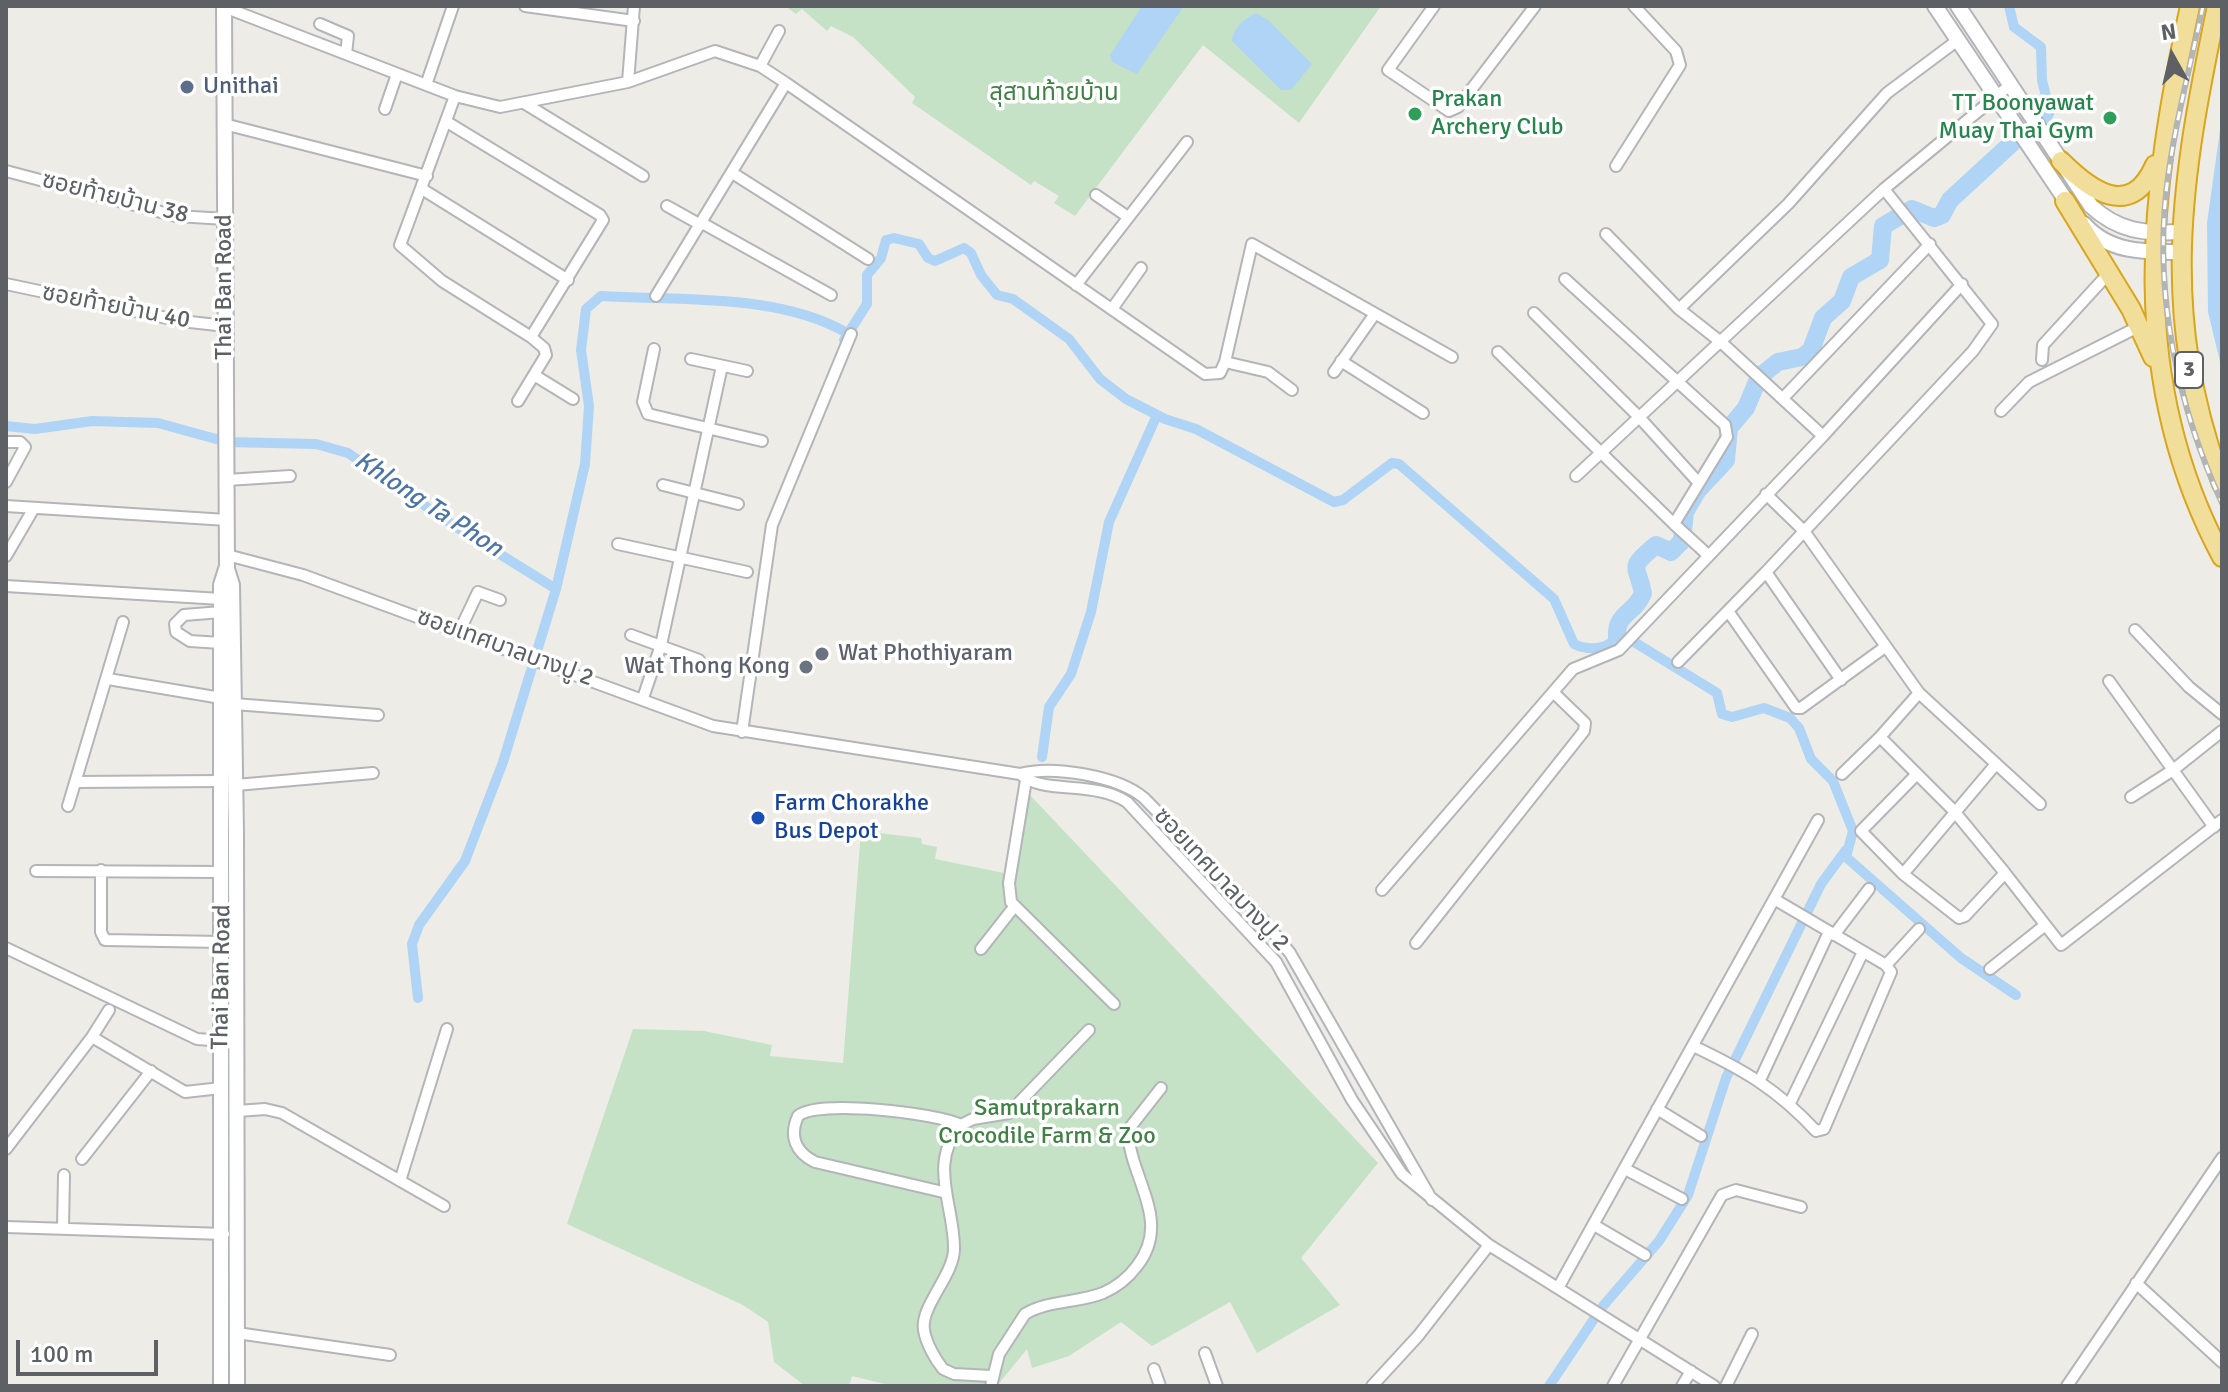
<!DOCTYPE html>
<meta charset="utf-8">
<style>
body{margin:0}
#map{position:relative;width:2228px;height:1392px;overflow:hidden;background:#eeece6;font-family:Signika,sans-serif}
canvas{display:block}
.frame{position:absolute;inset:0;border:8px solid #5d6064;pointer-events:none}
.north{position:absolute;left:2132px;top:16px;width:80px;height:80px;-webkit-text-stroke:6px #fff;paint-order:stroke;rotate:352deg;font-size:22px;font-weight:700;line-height:32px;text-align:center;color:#5d6064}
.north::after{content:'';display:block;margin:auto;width:28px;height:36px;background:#5d6064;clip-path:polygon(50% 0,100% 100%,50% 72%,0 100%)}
.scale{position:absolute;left:16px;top:1340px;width:142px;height:36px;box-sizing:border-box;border:4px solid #5d6064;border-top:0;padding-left:10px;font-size:24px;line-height:28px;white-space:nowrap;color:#5d6064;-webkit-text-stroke:6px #fff;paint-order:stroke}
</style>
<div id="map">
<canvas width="2228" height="1392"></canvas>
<div class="frame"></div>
<div class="north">N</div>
<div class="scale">100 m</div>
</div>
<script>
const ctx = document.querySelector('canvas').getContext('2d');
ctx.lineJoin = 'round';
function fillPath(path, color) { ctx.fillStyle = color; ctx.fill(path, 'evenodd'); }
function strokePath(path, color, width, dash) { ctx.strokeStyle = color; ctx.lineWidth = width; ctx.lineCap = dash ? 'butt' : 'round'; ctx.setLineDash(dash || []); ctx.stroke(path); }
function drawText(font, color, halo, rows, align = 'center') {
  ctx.font = font + ' Signika,"Noto Sans Thai",sans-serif'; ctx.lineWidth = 7; ctx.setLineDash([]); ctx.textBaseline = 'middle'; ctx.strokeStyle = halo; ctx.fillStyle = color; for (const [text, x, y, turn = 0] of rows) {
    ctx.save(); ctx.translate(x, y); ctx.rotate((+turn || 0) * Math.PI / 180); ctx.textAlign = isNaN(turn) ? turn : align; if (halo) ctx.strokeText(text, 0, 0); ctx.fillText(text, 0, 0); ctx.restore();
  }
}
const green = new Path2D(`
 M785,6H1381L1299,123L1203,45L1075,216L1054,203L1059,196L1034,181L1031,185L912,103L915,97L853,37L831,26L827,31L802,9L796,14Z
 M1028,793L1378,1163L1301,1258L1340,1305L1257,1353L1230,1302L1152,1346L1121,1322L1069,1356L1032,1368L1027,1349L997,1386H893L852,1376L849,1386H805L774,1362L768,1322L743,1305L567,1224L633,1029L704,1031L772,1045L770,1056L843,1063L861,831L921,838L922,844L937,847L935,859L1014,875Z`);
const water = new Path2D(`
 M1142,6H1184L1137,74L1112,62L1110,55Z
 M1256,13L1268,20L1312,64L1291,90H1281L1232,41C1233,28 1244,19 1256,13Z
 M2222,116V370L2208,312L2207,223Z`);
const canal = new Path2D(`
 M2009,6L2014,27L2041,47L2042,80L2050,112L2046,119
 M844,340L867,304V275L881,258L886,240L894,238L919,244L928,258L935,261L964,248L971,253L981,275L997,295L1013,299L1069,339L1100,379L1126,399L1165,419L1196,429L1334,502L1343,500L1392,463L1399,464L1554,599L1574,644C1589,651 1607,650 1617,637H1626L1717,693L1722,714L1732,717L1764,708L1790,718L1799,728L1811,759L1833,781L1853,831L1846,857L1961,958L2016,995
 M6,426L35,429L92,421L158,423L227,442L316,444L348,453L456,527L556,589
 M1042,757L1049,707L1071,674L1091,612L1109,522L1157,415
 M418,998L412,944L419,925L465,861L503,762L556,589L585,464L589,406L581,350L586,309L601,296C679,301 779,293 847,333
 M1603,1306L1659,1241L1688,1195L1726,1078L1821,884L1846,850
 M1549,1386L1596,1316`);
const river = new Path2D(`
 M1617,637C1615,613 1636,613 1643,593C1637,564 1627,569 1656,545L1671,552L1682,541L1685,512L1698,490L1726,460L1729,428L1746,408L1759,377L1778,362L1802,357L1811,350L1823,318L1842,301L1851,277L1880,260L1883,226L1912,209L1934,218L1942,215L1950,200L2012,143`);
const street = new Path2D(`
 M525,6L634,21
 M1434,6L1388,70L1449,111L1458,107L1535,6
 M224,7L455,96L500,107L628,82L715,51L760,66L786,83L1205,374L1220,373L1225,362L1252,244L1452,357
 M320,24L348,36L346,54
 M760,66L779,31
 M628,82L634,6
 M426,85L453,6
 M524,103L643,176
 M385,109L397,74
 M447,122L600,215L603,220L531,337L442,281L400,245L455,96
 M224,124L427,176
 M1616,166L1680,65L1676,51L1634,6
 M6,171L176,216L226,219
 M734,174L868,259
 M422,189L568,280
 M1096,195L1128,217
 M667,206L701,225
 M702,223L831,295
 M1606,234L1679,309L1788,204L1887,93L1958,40
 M1565,279L1725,425L1727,437L1674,524L1708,555
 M6,284L181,321L226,326
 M1076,285L1187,142
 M656,296L786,83
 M1112,309L1141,268
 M1534,313L1639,417L1698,482
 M654,349L643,402L648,414L762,441
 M1498,352L1674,524
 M691,359L747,371
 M2042,360L2043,345L2108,274
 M1341,361L1423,413
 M1225,362L1268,372L1292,390
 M1334,372L1374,315
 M534,375L573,399
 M1784,397L1930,244
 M518,401L546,355L544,348L531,337
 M2001,411L2029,382L2140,326
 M1823,436L1962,284
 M6,442H20L25,447L6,482
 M1576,476L1884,189L2010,85
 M227,480L290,476
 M663,485L738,504
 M1766,494L1804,531L1919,693L2040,804
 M6,506L227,520
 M618,544L747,572
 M227,555L303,575L713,726L1020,774C1053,765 1118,776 1144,798L1263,920L1290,953L1432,1200
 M6,556L34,508
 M1766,572L1973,351L1992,324L1884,189
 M6,586L221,599
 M1728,611L1796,708H1801L1885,647
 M221,612L184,615L175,624L176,632L190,641L221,643
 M460,630L478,592L500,600
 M2135,630L2189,687L2222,714
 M631,635L699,660
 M1678,662L1766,572L1841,680
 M108,679L221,698
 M2109,681L2214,827
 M1919,693L1880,737L1954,811L2005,873
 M643,698L661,645L722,366
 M234,704L378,715
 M742,732L772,525L851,334
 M1996,764L1903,874L1959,918L1965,916L2005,873L2061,945L2222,820
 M1020,774C1042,795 1095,780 1127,802L1276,962L1352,1100L1402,1174L1489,1245L1714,1386
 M1842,774L1880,737
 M1026,780L1009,883L1011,902L1114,1004
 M76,782L222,781
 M236,785L373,773
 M2131,797L2173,770L2222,731
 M68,806L123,622
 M101,870V932L105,940L222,942
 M36,871L223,872
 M1903,874L1861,831L1916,775
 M1382,890L1573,669L1619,650L1823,436L1722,343L1679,309
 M1834,935L1869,889
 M1416,943L1584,731L1585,723L1553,692
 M6,948L197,1039L238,1042
 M981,949L1014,907
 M1886,965L1919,929
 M1990,969L2044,926
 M92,1037L109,1010
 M1693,1046C1744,1070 1777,1089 1816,1131L1824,1129L1891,972L1886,965L1774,899
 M1760,1080L1829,932
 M1790,1103L1863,952
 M1657,1109L1701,1136
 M238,1111L265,1109L282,1113L444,1206
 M6,1149L92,1037L185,1092L221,1088
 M82,1159L151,1071
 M1625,1169L1682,1199
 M400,1181L447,1029
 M943,1192L815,1162C795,1152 789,1136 798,1116C817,1099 937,1113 961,1125
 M1594,1225L1645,1255
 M6,1227L224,1234
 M63,1228L64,1175
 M2136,1283L2222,1362
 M1558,1288L1818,820
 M237,1333L390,1355
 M1205,1353L1217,1386
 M1154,1369L1160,1386
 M991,1376L954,1374L943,1369C935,1359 926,1343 924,1330C920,1307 953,1276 954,1250C955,1206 927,1164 961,1125L973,1119L1009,1113L1089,1030
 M991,1386L999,1354L1025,1314C1048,1300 1078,1303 1103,1293C1117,1287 1128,1278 1137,1266C1173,1220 1129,1178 1128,1130L1161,1088
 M1372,1386L1418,1336L1489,1245
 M1613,1386L1722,1195L1736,1190L1801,1207
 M1682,1386L1691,1371
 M1726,1386L1752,1334
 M2067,1386L2222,1158`);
const secondary = new Path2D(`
 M224,6L227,569L232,585L236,833L237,1386
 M1935,6L2071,208
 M1958,6L2091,206C2118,231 2144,234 2180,232
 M2084,224C2109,253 2145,252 2180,252
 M221,1386V585L226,569`);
const highway = new Path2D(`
 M2190,6C2149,196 2126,378 2222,557
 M2217,6C2181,179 2158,313 2222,484
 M2061,161C2091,191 2131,220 2155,165
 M2065,201L2131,309L2153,357`);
const rail = new Path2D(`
 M2203,6C2190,68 2173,130 2166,193C2155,299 2178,407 2222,503`);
const markers = [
 [187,87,8,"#5c6f8a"],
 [1415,114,8,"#2e9e5b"],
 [2110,118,8,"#2e9e5b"],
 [822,654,8,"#6b7280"],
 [806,667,8,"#6b7280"],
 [758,818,8,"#1a4fb4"]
];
const shields = [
 [2189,370,28]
];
const shieldNames = [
 ["3",2189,370]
];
const serviceNames = [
 ["Unithai",203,87]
];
const parkNames = [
 ["สุสานท้ายบ้าน",1054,94],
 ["Samutprakarn",1047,1109],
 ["Crocodile Farm & Zoo",1047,1137]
];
const leisureNames = [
 ["Prakan",1431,100],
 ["Archery Club",1431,128],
 ["TT Boonyawat",2094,104,"right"],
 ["Muay Thai Gym",2094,132,"right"]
];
const streetNames = [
 ["ซอยท้ายบ้าน 38",115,198,14],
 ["Thai Ban Road",225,287,-90],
 ["ซอยท้ายบ้าน 40",116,307,11],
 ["ซอยเทศบาลบางปู 2",505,648,20],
 ["ซอยเทศบาลบางปู 2",1221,880,47],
 ["Thai Ban Road",222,977,-89]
];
const worshipNames = [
 ["Wat Phothiyaram",838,654],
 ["Wat Thong Kong",790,667,"right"]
];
const transitNames = [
 ["Farm Chorakhe",774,804],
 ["Bus Depot",774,832]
];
const waterNames = [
 ["Khlong Ta Phon",428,505,33]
];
fillPath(green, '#c5e2c6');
fillPath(water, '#afd4f5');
strokePath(canal, '#afd4f5', 10);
strokePath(river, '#afd4f5', 18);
strokePath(street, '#b3b5b9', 14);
strokePath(secondary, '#b2b4b9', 18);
strokePath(highway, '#d9a51b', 22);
strokePath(street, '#fff', 10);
strokePath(secondary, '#fff', 14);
strokePath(highway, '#f1de9a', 18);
strokePath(rail, '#b3b4b4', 6);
strokePath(rail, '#fff', 3, [9]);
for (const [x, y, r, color] of markers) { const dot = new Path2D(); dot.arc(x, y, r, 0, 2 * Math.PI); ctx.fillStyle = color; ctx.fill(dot); strokePath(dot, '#fff', 3); }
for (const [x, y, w] of shields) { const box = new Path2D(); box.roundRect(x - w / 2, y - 18, w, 36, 6); ctx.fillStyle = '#fff'; ctx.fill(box); strokePath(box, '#5d6064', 2); }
drawText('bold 22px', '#5d6064', null, shieldNames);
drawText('24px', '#4e5e75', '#fff', serviceNames, 'left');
drawText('24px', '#408145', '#fff', parkNames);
drawText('24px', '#27864d', '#fff', leisureNames, 'left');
drawText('24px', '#5d6064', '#fff', streetNames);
drawText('24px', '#5b616d', '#fff', worshipNames, 'left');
drawText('24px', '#164399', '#fff', transitNames, 'left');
drawText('italic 26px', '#4d75a6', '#fff', waterNames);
</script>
